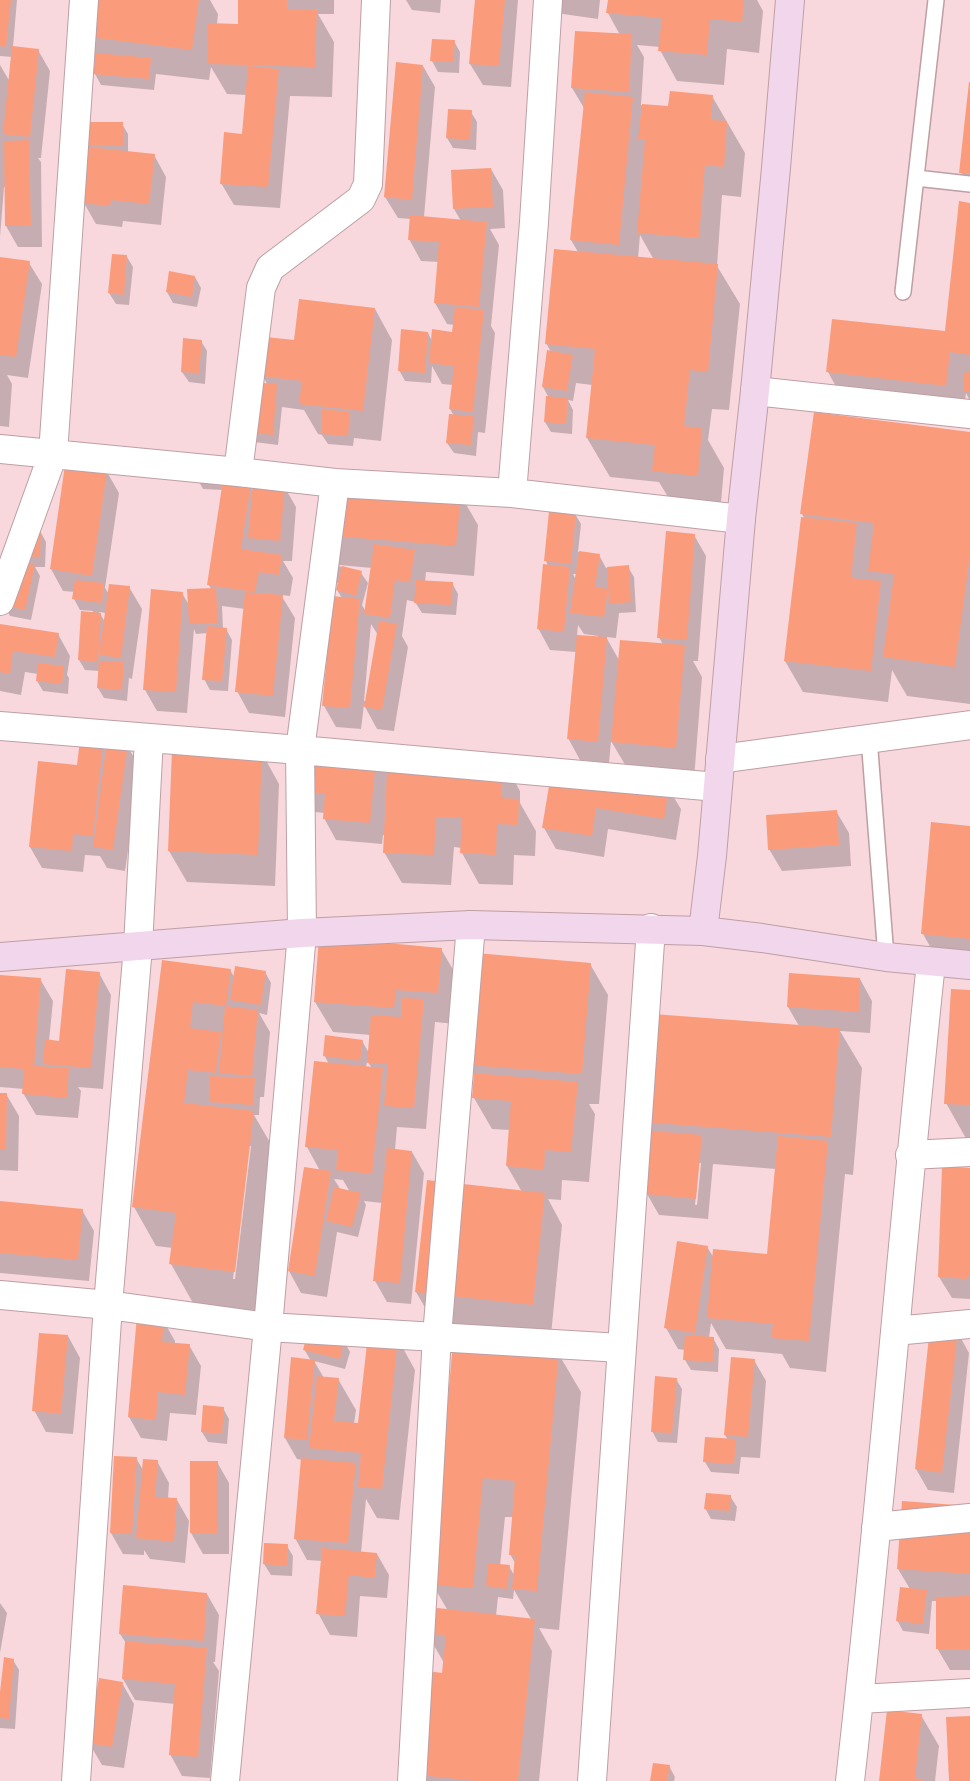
<!DOCTYPE html>
<style>
body{margin:0}
canvas{display:block;background:#f8d8dd}
</style>
<canvas width="970" height="1781"></canvas>
<script>
const ctx = document.querySelector('canvas').getContext('2d');
ctx.lineJoin = 'round';
function fillPath(path, color) { ctx.fillStyle = color; ctx.fill(path, 'evenodd'); }
function strokePath(path, color, width, dash) { ctx.strokeStyle = color; ctx.lineWidth = width; ctx.lineCap = dash ? 'butt' : 'round'; ctx.setLineDash(dash || []); ctx.stroke(path); }
const shadow = new Path2D(`
 M0,0H17L13,47L38,50L50,71L41,158H38L41,162L42,247H18L6,226V187H4L0,237V65L10,82L12,57L0,56Z
 M87,0H210L218,14L217,24L239,25L240,0H334V14H318L334,42L332,97L290,96L280,208L234,205L221,183L243,135L246,95L227,94L211,67L209,80L156,74L154,90L101,85L95,74L96,60L82,36Z
 M406,0H441L440,13L412,10Z
 M476,0H518L511,87L483,85L470,64Z
 M548,0H600L598,19L556,13Z
 M609,0H757L763,11L759,53L727,49L724,85L677,81L660,50V47L637,45L644,57L641,105L669,108L712,96L745,153L741,197L722,195L717,266L740,304L729,410L712,409L708,440L724,468L720,514L676,510L659,482L610,477L587,438L592,385L576,383L573,401L568,400L573,410L572,434L551,432L545,422L549,398L543,387L551,352L546,343L578,252L571,240L584,108L572,88L620,35L608,13ZM640,235L654,260L638,258Z
 M433,40L454,41L460,52L459,73L438,72L432,61Z
 M423,66L435,87L424,217L461,221L454,209L491,169L503,190L505,228L490,229L499,245L491,326L495,333L485,433L478,432L476,456L454,453L447,443L454,416L450,409L453,385L442,384L432,366L431,383L405,381L399,370L428,333L432,341L453,333L454,325L447,324L435,303L439,262L421,261L409,239L411,219L398,218L385,197Z
 M970,82V189L961,172Z
 M471,112L477,122L476,150L453,148L447,138Z
 M122,124L128,134V153L154,155L166,177L161,225L123,221L122,227L96,224L84,203L89,149L87,145Z
 M970,204V401L966,393L963,416L845,403L828,372L946,333Z
 M113,255L127,257L133,267L129,305L116,304L109,293Z
 M29,263L42,284L28,378L7,375L12,384L9,427L0,426V265Z
 M170,273L195,277L201,288L197,307L173,303L167,292Z
 M375,309L392,340L381,441L354,438L353,446L328,444L322,435L318,434L304,410L282,407L278,445L254,442L267,384L263,376L295,341Z
 M201,341L207,351L205,384L189,382L182,372Z
 M970,433V704L907,696L892,670L888,702L803,692L785,661L804,518L802,514Z
 M198,455L226,456L232,467L250,486L254,492L284,486L296,507L292,561H283L293,578L290,596L281,595L295,618L285,717L249,713L237,691L245,609L222,606L223,629H226L232,640L228,691L210,690L204,679L208,633L196,634L194,629L187,713L157,711L145,690L182,593L189,605L211,589L209,585L223,490L203,489L197,478Z
 M67,466L107,472L119,493L105,588L109,594L129,587L142,609L132,679L129,678L127,701L104,698L98,688L99,671L85,670L79,660L93,611L80,610L74,599L75,592L63,591L51,569ZM99,612L106,613L105,622Z
 M460,494L478,525L474,576L426,572L425,582L452,583L458,594L456,615L422,613L415,602L407,600L402,636L408,647L394,731L377,729L364,705L361,729L336,727L324,706L342,598L337,590L339,583L320,580L319,539ZM339,565L372,568L366,612L362,605L368,583L361,573L339,566ZM371,624L378,635L366,701H364Z
 M551,512L575,514L581,524L578,552L599,555L606,568L628,567L634,577L636,612L619,613L616,638L606,637L619,660L663,645L659,637L694,535L706,556L698,661H693L702,677L694,779L630,773L611,741L609,763L580,760L568,738L576,652L550,650L538,628L548,566L546,561ZM573,574H577L576,580ZM578,625L584,634L598,636V638L577,636Z
 M40,531L46,542L45,567H35L40,576L31,620L10,616L4,605Z
 M0,626L58,634L70,656L67,675L69,678L68,694L43,691L37,681L38,674L25,672L21,695L0,691Z
 M296,741L503,760L520,791V803L536,831L535,856L514,855L513,885L479,884L462,853V848L454,847L451,885L402,883L384,852L385,835H383L382,844L336,840L324,818L325,813L304,811Z
 M102,744L107,752L127,746L140,767L125,871L107,868L100,856L85,855L83,872L42,868L30,847L79,766Z
 M262,753L279,784L275,886L187,882L169,851Z
 M553,770L668,788L681,809L676,840L608,829L604,857L556,849L544,828Z
 M836,811L849,833L851,866L782,871L769,849Z
 M970,827V975L945,973L923,934Z
 M441,949L459,980L455,1024L435,1022L426,1129L397,1127L395,1150L412,1152L424,1173L411,1304L387,1302L375,1281L382,1203L364,1201L366,1205L358,1237L337,1232L327,1297L301,1293L289,1271L305,1168L320,1171L307,1147L329,1064L324,1055L362,1041L369,1053L371,1035L333,1032L315,1002ZM367,1061L372,1068H366ZM334,1179L343,1180L350,1192L341,1190Z
 M163,962L230,970L235,978L265,972L271,983L267,1015L259,1013L270,1032L264,1097H260L259,1115H254L275,1151L256,1311L193,1303L171,1264L173,1248L156,1246L134,1207ZM248,1146H251L235,1279H233Z
 M590,964L608,995L599,1104H589L595,1114L589,1182L562,1180L561,1200L548,1199L562,1225L551,1335L434,1323L416,1292L522,1192L507,1166L510,1130L492,1129L474,1098L475,1076L469,1064Z
 M99,973L111,995L103,1089L78,1087L81,1091L78,1118L36,1115L23,1093L24,1089L0,1087V976L40,979L53,1001L49,1041L60,1042Z
 M790,975L860,979L872,1001L870,1033L840,1031L862,1068L853,1175L845,1174L826,1372L790,1368L782,1354L726,1349L711,1323L709,1338H713L719,1349L718,1372L691,1370L685,1360V1350L678,1349L666,1328L707,1247L714,1258L768,1255L776,1169L713,1164L708,1219L659,1215L647,1194L652,1132L646,1122L799,1026L788,1007ZM699,1163H701L697,1205H695Z
 M970,992V1142H968L946,1103Z
 M0,1094H6L19,1116L18,1171L0,1170Z
 M970,1169V1299L952,1298L939,1277Z
 M0,1202L82,1210L94,1231L89,1281L0,1273Z
 M163,1320L175,1341V1344L189,1345L201,1366L196,1415L170,1413L167,1441L141,1438L129,1417Z
 M957,1331L969,1353L954,1493L928,1490L916,1469Z
 M68,1336L80,1358L73,1434L46,1432L34,1410Z
 M398,1339L415,1370L399,1520L377,1518L366,1499L361,1553L377,1554L389,1575L387,1598L360,1596L357,1637L330,1635L318,1613L322,1561L307,1560L295,1538L302,1460L297,1459L285,1438L311,1361L304,1349L344,1341L350,1352L345,1369L314,1361L324,1378L338,1379L356,1410L354,1424L359,1425Z
 M454,1344L558,1353L581,1392L559,1630L539,1628L552,1651L539,1781H415L443,1674L444,1663L427,1633L448,1611L433,1585ZM505,1517H513L510,1554L515,1563L514,1575L509,1566H500ZM514,1590L531,1619L496,1616L498,1597L513,1599Z
 M732,1358L754,1360L766,1381L760,1458L741,1457L739,1474L711,1472L705,1462L728,1440L725,1435Z
 M676,1379L682,1389L677,1443L658,1442L652,1431Z
 M223,1408L229,1419L227,1444L208,1442L202,1432Z
 M136,1458L143,1470L157,1461L169,1483L168,1499L177,1500L189,1521L185,1563L150,1559L144,1550V1555L123,1554L111,1533Z
 M192,1462H217L229,1483V1554H203L191,1533Z
 M730,1496L737,1507L735,1521L711,1519L705,1508Z
 M970,1507V1670H950L937,1648V1601H932L929,1634L903,1631L897,1620L910,1589L898,1569Z
 M287,1546L293,1556L292,1576L271,1575L264,1564Z
 M207,1594L219,1615L215,1662H213L219,1671L210,1778L182,1776L170,1754L175,1704L135,1700L123,1679L126,1643L120,1634Z
 M0,1603L7,1613L0,1653Z
 M13,1660L19,1670L15,1729L0,1728V1693Z
 M122,1683L134,1704L124,1768L102,1765L89,1743Z
 M921,1715L939,1746L935,1781H880Z
 M669,1766L675,1777L674,1781H652Z`);
const building = new Path2D(`
 M0,0H11L6,47L0,46Z
 M86,0H199L192,50L81,36Z
 M238,0H287V9L317,10L315,67L208,64V23L238,24Z
 M475,0H505L499,66L469,64Z
 M608,0H744L742,22L710,19L707,55L658,51L662,18L606,13Z
 M575,31L632,34L629,92L571,88Z
 M432,39L455,40L453,62L430,61Z
 M12,46L39,49L30,137L3,134Z
 M96,53L151,58L149,79L93,74Z
 M396,62L423,65L412,200L384,197Z
 M248,66L279,69L268,187L220,184L224,132L242,134Z
 M969,82H970V174L959,173Z
 M670,91L713,95L711,120L727,121L724,167L705,165L699,238L637,233L645,140L638,139L642,104L668,106Z
 M585,92L633,97L619,245L570,240Z
 M448,109L472,110L470,140L446,138Z
 M85,122H123V146L85,145Z
 M29,140L31,226H5L4,141Z
 M88,147L155,154L149,204L111,200L110,206L82,203Z
 M491,168L493,207L453,209L451,170Z
 M959,201L970,203V355L950,352L946,386L826,372L832,319L945,331Z
 M410,215L487,222L479,307L434,303L439,242L408,240Z
 M554,249L718,264L708,372L690,370L684,426L702,428L698,476L652,471L655,445L586,438L595,349L545,344Z
 M112,254L127,255L124,295L108,293Z
 M0,257L30,261L16,357L0,355Z
 M169,271L195,276L192,297L166,292Z
 M299,299L375,308L363,411L299,404L302,381L261,376L266,337L294,340Z
 M455,307L484,310L473,412L449,409L454,366L429,363L432,329L452,332Z
 M401,329L428,332L425,373L398,371Z
 M183,338L202,340L199,373L181,372Z
 M547,350L573,355L567,391L542,387Z
 M970,372V392H964V373Z
 M252,382L277,384L273,435L247,432Z
 M546,396L568,398L566,424L544,422Z
 M322,409L350,412L348,436L321,434Z
 M814,412L970,432V554L955,667L883,657L894,574L868,571L874,523L800,514Z
 M449,414L474,416L471,445L446,443Z
 M65,465L107,471L92,576L50,569Z
 M223,480L251,484L241,549L282,555L279,575L259,572L255,592L207,585Z
 M326,481L461,493L456,546L322,535Z
 M253,482L285,485L280,541L248,538Z
 M549,511L576,513L571,564L544,561Z
 M801,517L857,523L851,578L881,581L871,671L784,661Z
 M19,529L41,530L40,557L19,556Z
 M666,531L695,534L687,640L657,638Z
 M374,544L415,550L410,582L395,580L390,618L364,614Z
 M579,551L600,554L595,587L608,589L604,617L570,613Z
 M13,560L35,565L25,610L3,605Z
 M543,564L570,567L564,632L537,629Z
 M629,565L631,602L609,604L607,567Z
 M342,566L362,571L356,596L336,590Z
 M75,580L104,583L102,603L72,599Z
 M416,580L453,582L451,605L414,603Z
 M109,584L130,586L121,658L99,655Z
 M216,588L218,623L189,624L187,589Z
 M151,589L183,592L176,692L143,690Z
 M245,592L283,595L273,696L235,692Z
 M333,596L360,599L350,708L322,706Z
 M81,611L101,613L98,662L78,660Z
 M379,621L397,624L382,710L364,707Z
 M0,624L59,633L55,657L13,651L10,674L0,672Z
 M207,626L227,628L222,681L202,680Z
 M577,635L607,637L598,742L567,739Z
 M620,640L685,645L676,748L611,742Z
 M99,661L124,662L122,690L97,688Z
 M38,663L64,666L62,684L36,681Z
 M80,740L103,743L93,836L73,834L72,851L29,847L38,761L77,765Z
 M295,740L377,747L370,823L323,819L325,794L290,790Z
 M107,742L128,744L113,850L93,847Z
 M172,749L262,752L258,855L168,851Z
 M388,753L503,759L501,798L519,799L518,825L497,824L496,855L460,853L462,818L436,817L434,855L383,853Z
 M552,768L669,787L664,819L596,808L592,836L542,828Z
 M837,810L839,845L768,850L766,815Z
 M931,822L970,826V939L921,934Z
 M319,937L442,948L438,993L396,990L394,1008L314,1002Z
 M476,953L591,963L582,1074L468,1065Z
 M162,960L231,969L226,1006L193,1002L190,1028L221,1032L216,1073L188,1070L184,1103L254,1111L235,1272L169,1264L176,1213L132,1207Z
 M235,966L266,971L261,1005L230,1000Z
 M66,969L100,972L91,1068L43,1064L45,1039L59,1041Z
 M789,973L860,978L859,1012L787,1007Z
 M0,975L41,978L34,1066L69,1068L67,1098L22,1094L24,1069L0,1067Z
 M951,989L970,990V1105L944,1104Z
 M402,998L424,999L414,1108L384,1106L388,1064L367,1063L371,1015L401,1017Z
 M225,1006L258,1010L252,1076L219,1073Z
 M653,1014L840,1028L831,1137L645,1122Z
 M325,1035L363,1040L360,1061L323,1056Z
 M314,1061L383,1068L372,1174L336,1170L338,1150L305,1147Z
 M474,1073L578,1082L571,1152L545,1150L544,1170L506,1166L511,1101L472,1098Z
 M210,1076L255,1078L253,1105L209,1102Z
 M0,1093H7L6,1150H0Z
 M651,1131L702,1135L696,1199L646,1194Z
 M778,1136L828,1141L809,1341L771,1338L773,1324L707,1318L713,1249L767,1254Z
 M387,1148L412,1151L400,1283L373,1281Z
 M942,1166L970,1168V1276H967V1279L938,1277Z
 M304,1167L331,1171L315,1276L288,1271Z
 M427,1180L545,1193L533,1305L415,1292Z
 M334,1187L361,1193L352,1227L326,1221Z
 M0,1201L83,1209L78,1260L0,1253Z
 M677,1241L708,1246L695,1333L664,1328Z
 M137,1316L164,1319L162,1342L190,1344L185,1395L158,1392L156,1420L128,1417Z
 M930,1327L958,1330L942,1473L915,1469Z
 M308,1331L344,1340L340,1359L303,1350Z
 M39,1333L68,1335L61,1414L32,1411Z
 M368,1335L398,1338L382,1489L358,1487L361,1453L309,1448L317,1376L339,1378L334,1421L358,1423Z
 M685,1335L714,1337L713,1362L683,1360Z
 M453,1343L559,1352L537,1591L512,1589L515,1555H509L515,1481L483,1478L473,1588L431,1585Z
 M291,1357L315,1360L307,1440L284,1438Z
 M731,1357L755,1359L748,1437L724,1435Z
 M655,1376L677,1378L672,1433L651,1432Z
 M203,1405L224,1407L222,1434L201,1432Z
 M705,1437L736,1439L734,1464L703,1462Z
 M114,1456L137,1457L132,1534L110,1533Z
 M301,1458L356,1463L348,1543L294,1539Z
 M143,1459L158,1460L155,1497L177,1498L174,1542L136,1538Z
 M190,1461H218V1533H190Z
 M706,1493L731,1495L730,1511L704,1509Z
 M902,1501L970,1506V1574L897,1569Z
 M264,1543L288,1544L287,1566L263,1564Z
 M322,1548L377,1553L375,1578L349,1575L345,1616L316,1614Z
 M488,1563L510,1565L507,1589L486,1586Z
 M123,1585L207,1593L204,1641L119,1634Z
 M900,1587L927,1590L923,1624L896,1621Z
 M970,1596V1649H936V1597Z
 M429,1607L535,1619L518,1781H476L410,1774L421,1670L442,1673L446,1635L426,1634Z
 M125,1641L207,1648L198,1757L169,1755L175,1684L122,1679Z
 M4,1657L14,1659L9,1719L0,1718V1692Z
 M99,1678L123,1682L112,1747L88,1743Z
 M887,1710L922,1714L915,1778L925,1781H879Z
 M970,1716V1781H949L946,1717Z
 M653,1763L670,1765L667,1781H650Z`);
const lane = new Path2D(`
 M916,178L970,184
 M903,292L936,0
 M869,738L886,957`);
const street = new Path2D(`
 M755,391L970,414
 M0,449L238,472L335,483L512,493L741,519
 M238,472L261,288L270,268L361,199L368,184L376,0
 M512,493L534,222L548,0
 M0,601L53,454L84,0
 M0,726L300,750L717,787
 M720,759L970,725
 M910,1155L970,1152
 M0,1295L108,1305L268,1327L621,1348
 M895,1331L970,1324
 M876,1527L970,1518
 M859,1699L970,1693
 M76,1781L108,1305L138,946L149,738
 M225,1781L268,1327L302,933L300,750L335,483
 M412,1781L437,1336L471,925
 M592,1781L651,928
 M850,1781C881,1509 902,1235 931,963`);
const secondary = new Path2D(`
 M703,931L712,856L741,519L755,391L776,168L790,0
 M0,957L302,933L471,925L703,931L762,938L886,957L970,965`);
fillPath(shadow, '#0003');
fillPath(building, '#fa9c7c');
strokePath(lane, '#bd9fa4', 18);
strokePath(street, '#bd9fa4', 30);
strokePath(secondary, '#bd9fa4', 30);
strokePath(lane, '#fff', 15);
strokePath(street, '#fff', 28);
strokePath(secondary, '#f2d6ec', 28);
</script>
